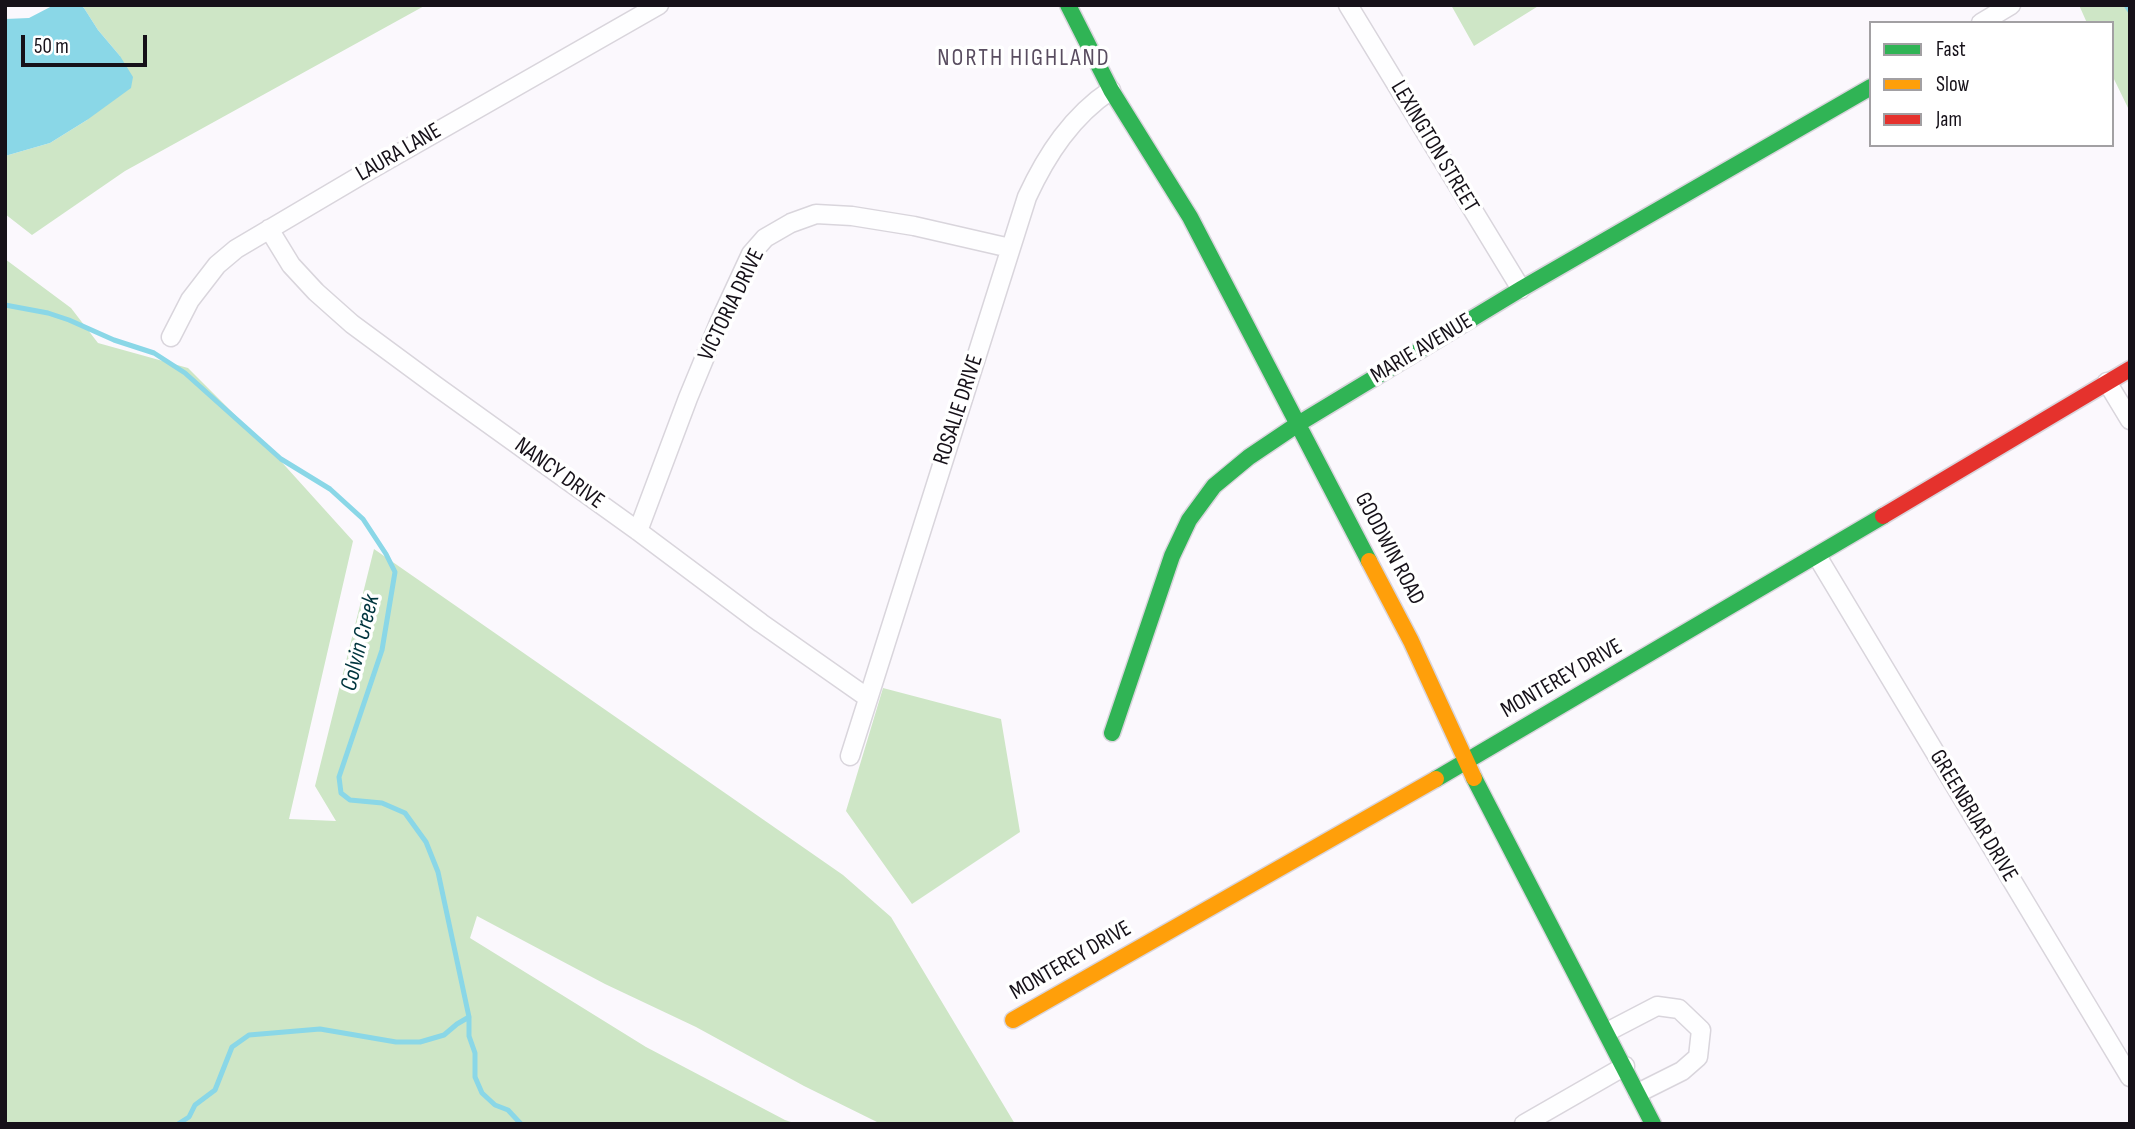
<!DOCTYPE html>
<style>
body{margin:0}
#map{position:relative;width:2135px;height:1129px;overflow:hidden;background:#fbf8fd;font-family:"Sofia Sans Condensed",sans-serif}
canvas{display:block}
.frame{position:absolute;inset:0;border:7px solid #161119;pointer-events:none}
.legend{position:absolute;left:1869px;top:21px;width:245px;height:126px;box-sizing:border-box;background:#fff;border:2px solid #a2a0a3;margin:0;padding:9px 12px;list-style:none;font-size:21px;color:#161119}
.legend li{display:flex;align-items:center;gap:14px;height:35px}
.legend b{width:35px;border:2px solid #a2a0a3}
.scale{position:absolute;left:21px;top:35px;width:126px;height:32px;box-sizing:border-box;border:4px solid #161119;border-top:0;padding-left:9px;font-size:21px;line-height:24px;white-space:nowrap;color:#161119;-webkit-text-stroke:5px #fff;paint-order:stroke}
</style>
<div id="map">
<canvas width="2135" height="1129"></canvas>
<div class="frame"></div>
<ul class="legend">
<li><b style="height:9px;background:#30b455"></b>Fast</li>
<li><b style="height:9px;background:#ff9f0a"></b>Slow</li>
<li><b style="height:9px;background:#e5322d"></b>Jam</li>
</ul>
<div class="scale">50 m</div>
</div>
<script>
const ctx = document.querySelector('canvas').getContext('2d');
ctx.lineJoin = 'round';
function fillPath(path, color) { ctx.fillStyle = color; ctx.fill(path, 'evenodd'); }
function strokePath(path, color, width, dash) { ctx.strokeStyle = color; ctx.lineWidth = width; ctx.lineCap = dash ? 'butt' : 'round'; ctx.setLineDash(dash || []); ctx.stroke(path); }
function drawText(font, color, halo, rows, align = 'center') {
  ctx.font = font + ' "Sofia Sans Condensed",sans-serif'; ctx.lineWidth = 7; ctx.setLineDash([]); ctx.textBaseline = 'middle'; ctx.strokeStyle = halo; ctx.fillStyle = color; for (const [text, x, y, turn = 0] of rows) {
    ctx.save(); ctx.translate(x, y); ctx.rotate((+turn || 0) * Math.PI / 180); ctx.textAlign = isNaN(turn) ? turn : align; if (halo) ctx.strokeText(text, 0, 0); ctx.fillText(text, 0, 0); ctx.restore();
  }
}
const green = new Path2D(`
 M80,5H426L125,171L32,235L5,214V156L50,143L87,120L120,56L98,30L84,8Z
 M1451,5H1540L1474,46Z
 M2079,5H2130V112L2112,75V23H2087Z
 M5,259L71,308L98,343L188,368L278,458L353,541L289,819L336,821L315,786L374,549L843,875L891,917L1015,1124H881L804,1086L696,1027L605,984L477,916L470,938L646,1047L785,1120L797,1124H5Z
 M883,688L1001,719L1020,832L912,904L846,811Z`);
const water = new Path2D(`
 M54,5H80L84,8L98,30L120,56L133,77L131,88L87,120L50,143L5,156V19L29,18Z`);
const stream = new Path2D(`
 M2126,5L2130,11
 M5,305L48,313L69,320L114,340L154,353L185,373L281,459L330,489L363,519L386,554L395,572L382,650L339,777L341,793L350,800L382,803L405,813L426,842L438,872L469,1017V1036L475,1053V1077L482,1093L495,1105L508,1110L521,1124
 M178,1124L189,1117L195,1105L215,1090L232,1047L249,1035L320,1029L396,1042H420L444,1035L457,1024L469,1017`);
const street = new Path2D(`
 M1348,5L1521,289
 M1981,23L2011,5
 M269,229L291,265L316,292L352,324L436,386L638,531L761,623L868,698
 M171,337L190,300L217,265L236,249L363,174L659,5
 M2107,382L2130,420
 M638,531L688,398L719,323L751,254L765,238L791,223L816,214L852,216L914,226L1010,248
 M1817,556L2130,1077
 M850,756L1027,197C1047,154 1072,116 1111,90
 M1607,1032L1657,1006L1679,1009L1701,1030L1698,1057L1682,1071L1638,1093
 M1524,1124L1625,1066`);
const fast = new Path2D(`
 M1068,5L1111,90L1190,217L1369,561
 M1112,733L1172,556L1189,520L1214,486L1249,457L1298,424L1521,289L1871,87
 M1474,778L1653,1124
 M1436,779L1883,516`);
const slow = new Path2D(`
 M1369,561L1411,641L1474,778
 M1013,1020L1436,779`);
const jam = new Path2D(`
 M1883,516L2130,369`);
const streetNames = [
 ["LEXINGTON STREET",1434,147,59],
 ["LAURA LANE",399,153,-30],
 ["VICTORIA DRIVE",732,305,-64],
 ["MARIE AVENUE",1422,349,-31],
 ["ROSALIE DRIVE",959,410,-72],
 ["NANCY DRIVE",559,474,36],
 ["GOODWIN ROAD",1389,549,62],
 ["MONTEREY DRIVE",1562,679,-30],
 ["GREENBRIAR DRIVE",1973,816,59],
 ["MONTEREY DRIVE",1071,961,-30]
];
const neighbourhoodNames = [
 ["NORTH HIGHLAND",1024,59]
];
const waterNames = [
 ["Colvin Creek",361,643,-76]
];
fillPath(green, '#cee6c6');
fillPath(water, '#8ad7e7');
strokePath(stream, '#8ad7e7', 5);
strokePath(street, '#d9d5dc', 21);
strokePath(fast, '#d9d5dc', 19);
strokePath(slow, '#d9d5dc', 19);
strokePath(jam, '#d9d5dc', 19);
strokePath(street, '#fefeff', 18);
strokePath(fast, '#30b455', 16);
strokePath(slow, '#ff9f0a', 16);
strokePath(jam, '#e5322d', 16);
drawText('23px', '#161119', '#fff', streetNames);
ctx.letterSpacing = '2px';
drawText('24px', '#594d60', '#fff', neighbourhoodNames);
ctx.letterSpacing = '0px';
drawText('italic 24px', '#00353e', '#fff', waterNames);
</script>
